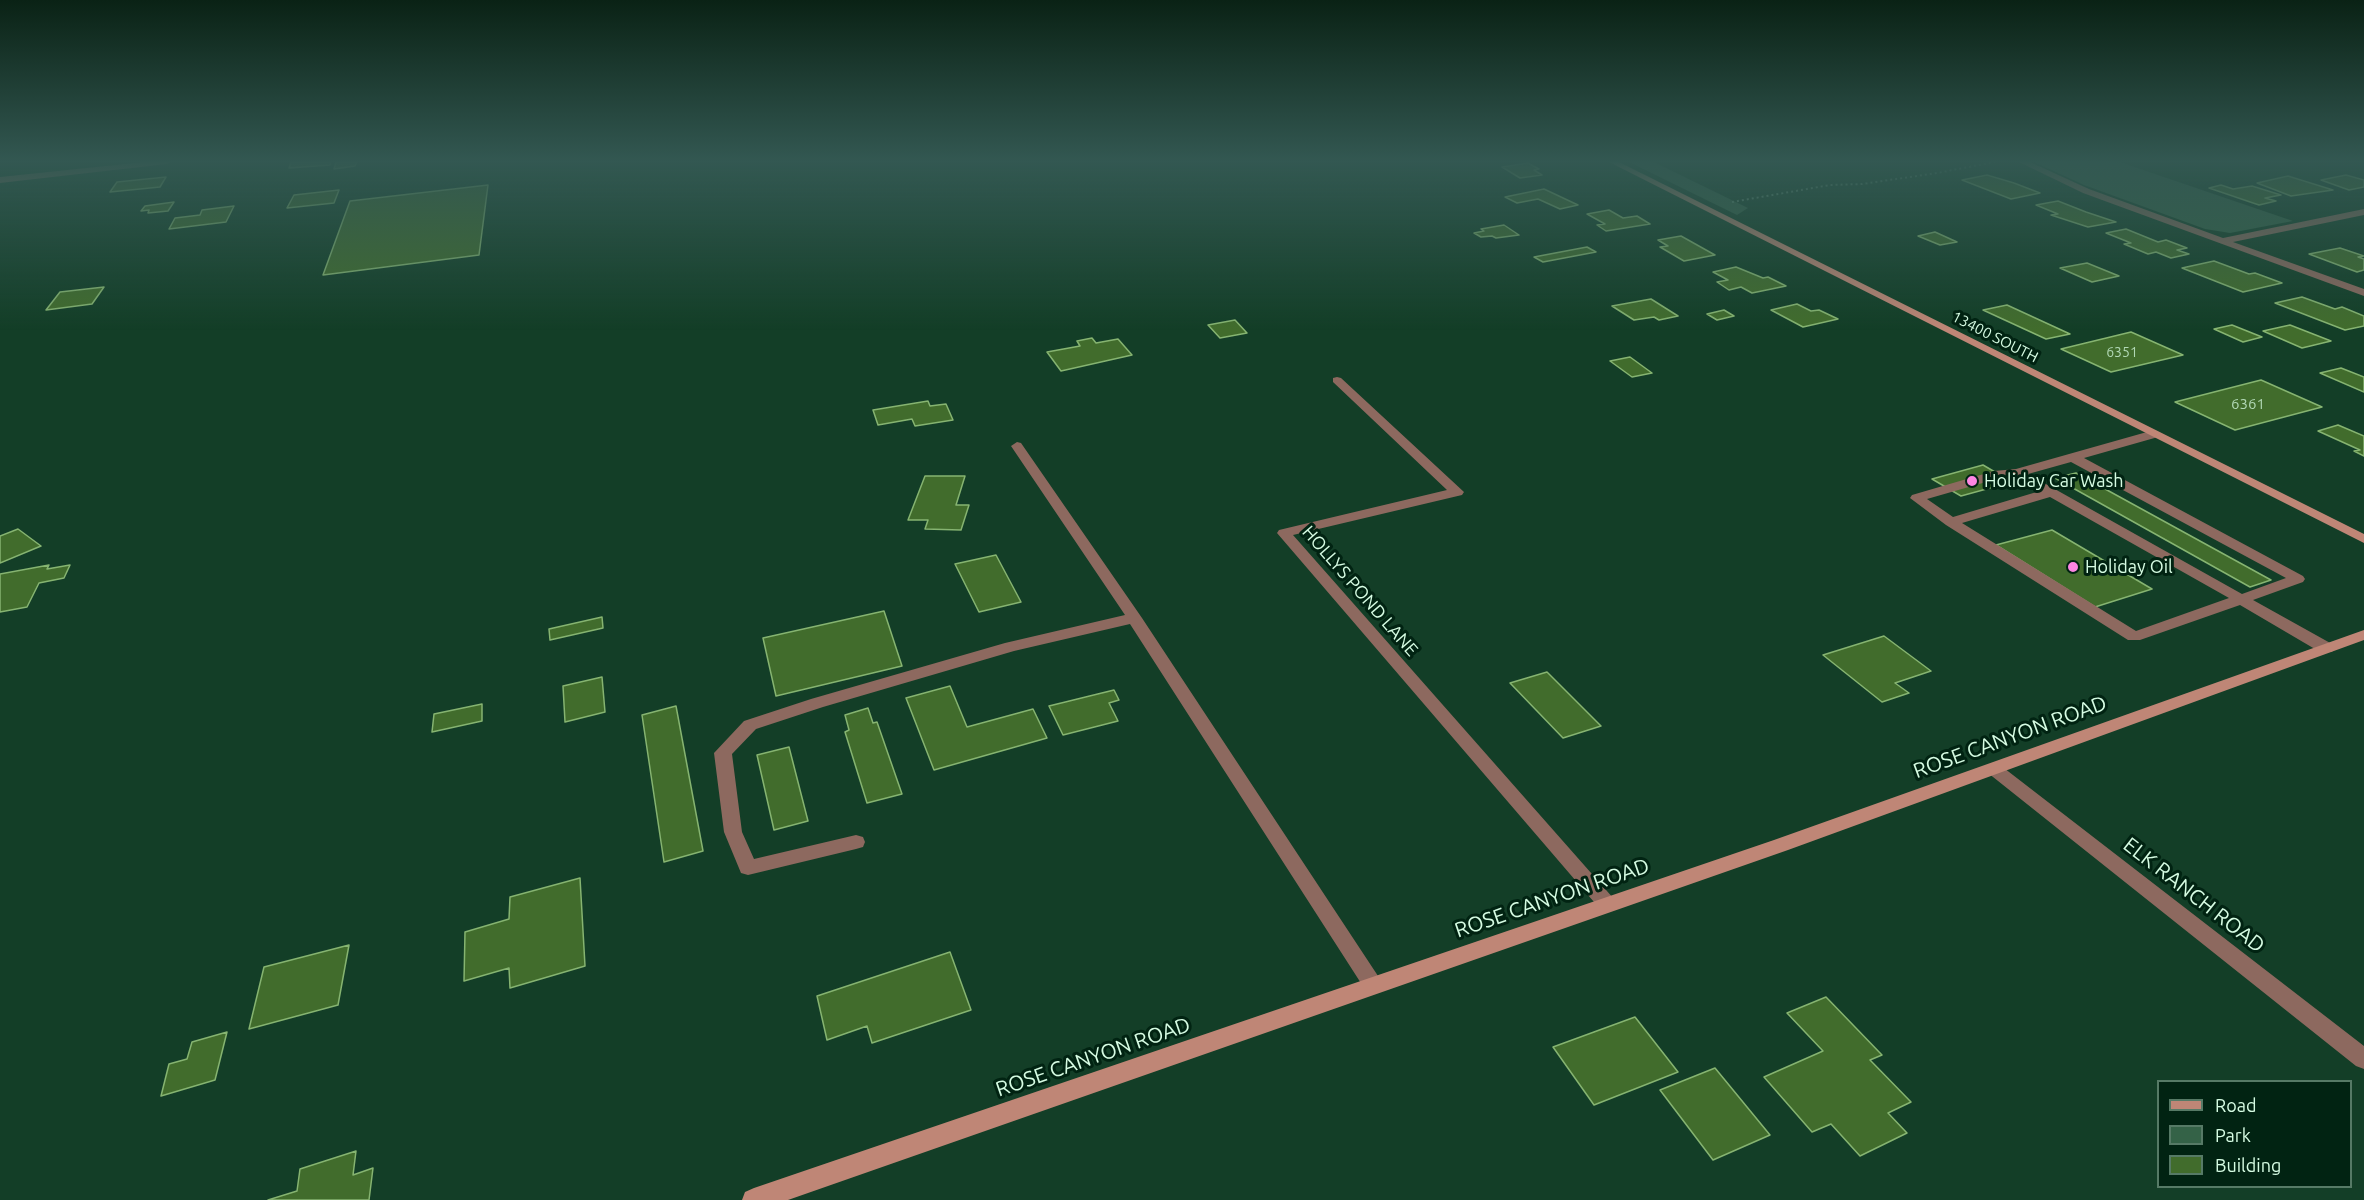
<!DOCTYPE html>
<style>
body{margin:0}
#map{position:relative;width:2364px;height:1200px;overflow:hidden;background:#133e27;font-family:Ubuntu,sans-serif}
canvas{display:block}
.legend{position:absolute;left:2157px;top:1080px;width:195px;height:108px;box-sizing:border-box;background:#012312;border:2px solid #567a66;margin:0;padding:8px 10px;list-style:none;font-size:18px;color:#d6fce3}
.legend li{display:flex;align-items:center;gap:12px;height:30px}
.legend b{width:30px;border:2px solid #567a66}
</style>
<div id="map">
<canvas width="2364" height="1200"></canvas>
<ul class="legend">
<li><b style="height:8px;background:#bf8676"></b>Road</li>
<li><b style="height:16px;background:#346247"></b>Park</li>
<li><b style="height:16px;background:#416c2c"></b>Building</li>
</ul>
</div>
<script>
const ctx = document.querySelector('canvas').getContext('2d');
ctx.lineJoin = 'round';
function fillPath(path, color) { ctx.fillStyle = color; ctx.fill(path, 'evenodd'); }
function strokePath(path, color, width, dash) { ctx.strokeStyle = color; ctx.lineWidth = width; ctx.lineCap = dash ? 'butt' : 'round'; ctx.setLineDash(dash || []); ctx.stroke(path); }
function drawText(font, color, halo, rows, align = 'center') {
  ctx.font = font + ' Ubuntu,sans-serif'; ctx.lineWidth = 6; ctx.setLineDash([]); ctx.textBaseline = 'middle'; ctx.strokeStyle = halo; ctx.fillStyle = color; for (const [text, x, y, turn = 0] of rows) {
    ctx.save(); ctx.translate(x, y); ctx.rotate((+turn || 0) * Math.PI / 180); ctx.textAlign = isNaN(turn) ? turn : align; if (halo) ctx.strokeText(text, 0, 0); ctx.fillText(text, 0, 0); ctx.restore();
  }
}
const green = new Path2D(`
 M1629,162H1654L1748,208L1737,215Z
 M2034,162H2120L2293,221L2230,233L2205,229L2084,185Z`);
const building = new Path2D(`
 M291,162H331L330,165L289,168Z
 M336,162H357L355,166L334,169Z
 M1528,163L1539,169L1534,170L1542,175L1520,178L1502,167Z
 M1987,175L2014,183L2040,193L2011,199L1962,180Z
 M2346,175L2364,180V187L2349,190L2321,180Z
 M2288,176L2333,190L2291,196L2257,183Z
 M166,177L160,187L110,192L117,182Z
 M488,185L479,255L323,275L350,201Z
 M2221,185L2233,189L2252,186L2281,195L2265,198L2276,201L2259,205L2209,188Z
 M1544,189L1578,205L1560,209L1538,199L1517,203L1505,197Z
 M339,190L334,203L287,208L294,195Z
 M2058,201L2086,212L2116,222L2088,227L2051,215L2058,214L2036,205Z
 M174,202L168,211L148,213L149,210L141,211L145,206Z
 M234,206L226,222L169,229L175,218L200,215L202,210Z
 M1609,210L1623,218L1637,216L1650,224L1606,231L1597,225L1605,224L1587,214Z
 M1504,225L1519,235L1496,238L1492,236L1481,237L1474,233L1484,231L1481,229Z
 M2126,229L2158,242L2166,240L2187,248L2177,250L2189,254L2171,258L2156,252L2148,254L2124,244L2131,243L2106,233Z
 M1935,232L1957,242L1940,245L1918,236Z
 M1681,236L1715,255L1684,261L1660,247L1668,246L1658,240Z
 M1587,247L1596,252L1543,262L1534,257Z
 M2340,248L2364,256L2358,257L2364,259V270L2357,272L2309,254Z
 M2214,261L2249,274L2255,273L2282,283L2243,292L2182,268Z
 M2087,263L2119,276L2092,282L2060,268Z
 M1736,267L1763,278L1768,277L1786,286L1752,293L1741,287L1729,290L1717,282L1728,280L1713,272Z
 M104,287L92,304L46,310L60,292Z
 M2302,297L2335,309L2342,307L2364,316V326L2345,330L2275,303Z
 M1651,299L1678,316L1659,320L1654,317L1634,320L1612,306Z
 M1797,304L1811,311L1819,310L1838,319L1803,327L1771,310Z
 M2007,305L2070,334L2046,339L1983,310Z
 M1724,310L1734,316L1717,320L1707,314Z
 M1235,320L1247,333L1220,338L1208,325Z
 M2232,325L2262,337L2243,342L2214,329Z
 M2290,325L2331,341L2302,348L2263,331Z
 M2131,332L2183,355L2111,372L2061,349Z
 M1092,338L1096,343L1118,339L1132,355L1061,371L1047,352L1080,346L1077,341Z
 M1630,357L1652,373L1632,377L1610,361Z
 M2341,368L2364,377V392L2320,373Z
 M2261,380L2322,407L2235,430L2175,402Z
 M928,401L930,406L946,404L953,420L915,426L912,419L878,425L873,410Z
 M2338,425L2364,436V456L2354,451L2360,450L2318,431Z
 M1983,465L2012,482L1961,496L1932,479Z
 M2076,473L2271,580L2250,587L2055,478Z
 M925,476H965L956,505H969L961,530L925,529L928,520H908Z
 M18,529L41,546L0,563V536Z
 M2052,530L2152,589L2095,607L1996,545Z
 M996,555L1021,602L979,612L955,564Z
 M49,565L47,569L70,565L64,578L39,583L27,607L0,612V574Z
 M884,611L902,666L776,696L763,638Z
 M602,617L603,628L550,640L549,629Z
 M1884,636L1931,671L1895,683L1909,693L1882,702L1823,655Z
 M1547,672L1601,726L1563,738L1510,683Z
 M602,677L605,712L565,722L563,686Z
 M950,686L967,727L1033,709L1047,738L934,770L906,698Z
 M1114,690L1119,700L1109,703L1118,721L1063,735L1049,706Z
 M482,704V721L432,732L434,714Z
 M676,706L703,851L664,862L642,715Z
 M868,708L873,723L877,722L902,794L867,803L845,732L849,730L845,715Z
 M789,747L808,821L774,830L757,755Z
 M580,878L585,966L510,988L509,968L464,981L465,932L509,919L510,897Z
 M349,945L338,1005L249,1029L264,967Z
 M950,952L971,1010L872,1043L867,1026L827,1040L817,996Z
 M1826,997L1882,1055L1870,1060L1911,1102L1888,1113L1907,1133L1860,1156L1831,1124L1812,1132L1764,1077L1823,1051L1787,1013Z
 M1635,1017L1678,1072L1594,1105L1553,1047Z
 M227,1032L215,1080L161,1096L169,1064L187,1059L192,1042Z
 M1715,1068L1770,1135L1713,1160L1660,1090Z
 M356,1151L353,1175L373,1168L369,1200H268L297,1191L300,1169Z`);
const path = new Path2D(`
 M1732,202L1830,185L1862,184L1937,173L1995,162`);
const lane = new Path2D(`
 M2154,430L2160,434L2158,437L2084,458L2303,576L2305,579L2303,582L2253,600L2332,644L2334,648L2332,652H2320L2240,605L2140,640H2128L1946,525L1910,498L1912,495L1994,471L2016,469ZM2071,462L2286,578L2242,594L2028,474ZM2015,477L2040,491L1953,517L1927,499L2000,478ZM2050,497L2229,598L2136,631L1962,523Z
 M1017,442L1021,443L1142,618L1380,979L1383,985L1380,991L1373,994L1366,991L1130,624L1014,651L823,707L756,729L732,754L742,832L754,859L856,835L863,837L865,842L863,847L856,849L748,875L741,873L724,832L714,753L744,721L811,699L1005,643L1125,615L1011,446Z`);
const street = new Path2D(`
 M144,162H171L167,164L0,183V177Z
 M2019,162H2030L2089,189L2223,238L2364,209V215L2233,242L2364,289V296L2083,193Z
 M1337,377L1341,378L1464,492L1462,495L1293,535L1614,899L1617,904L1614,909L1607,912L1600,909L1277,533L1279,530L1447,490L1333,382V378Z
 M1994,763L2000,765L2364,1046V1069L2356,1066L1988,773L1985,769L1988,765Z`);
const secondary = new Path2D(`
 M1609,162H1619L2364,534V543Z
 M2364,630V640L1788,850L788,1200H742L745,1192L754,1188L1774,840Z`);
const markers = [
 [1972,481,6,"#fd86e2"],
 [2073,567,6,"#fd86e2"]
];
const farNumbernames = [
 ["6351",2122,352]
];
const farStreetnames = [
 ["13400 SOUTH",1995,337,27]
];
const numberNames = [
 ["6361",2248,404]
];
const poiNames = [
 ["Holiday Car Wash",1984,481],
 ["Holiday Oil",2085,567]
];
const streetNames = [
 ["HOLLYS POND LANE",1360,591,49]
];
const nearStreetnames = [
 ["ROSE CANYON ROAD",2010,737,-20],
 ["ELK RANCH ROAD",2194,895,38],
 ["ROSE CANYON ROAD",1552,898,-19],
 ["ROSE CANYON ROAD",1093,1057,-19]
];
fillPath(green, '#346247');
fillPath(building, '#416c2c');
strokePath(building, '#86b471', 1.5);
strokePath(path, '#69927a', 2, [2, 3]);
fillPath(lane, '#8d695f');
fillPath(street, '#8d695f');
fillPath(secondary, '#bf8676');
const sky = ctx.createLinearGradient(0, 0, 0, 330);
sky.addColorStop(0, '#0a2215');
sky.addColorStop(0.49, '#335852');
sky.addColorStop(1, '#33585200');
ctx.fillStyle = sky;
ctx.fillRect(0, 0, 2364, 330);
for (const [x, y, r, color] of markers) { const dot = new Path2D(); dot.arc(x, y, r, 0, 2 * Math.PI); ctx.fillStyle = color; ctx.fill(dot); strokePath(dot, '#012312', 2); }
drawText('14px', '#b1d8b5', null, farNumbernames);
drawText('15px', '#d6fce3', '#012312', farStreetnames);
drawText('15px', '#b1d8b5', null, numberNames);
drawText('18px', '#d6fce3', '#012312', poiNames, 'left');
drawText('18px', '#d6fce3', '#012312', streetNames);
drawText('21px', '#d6fce3', '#012312', nearStreetnames);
</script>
